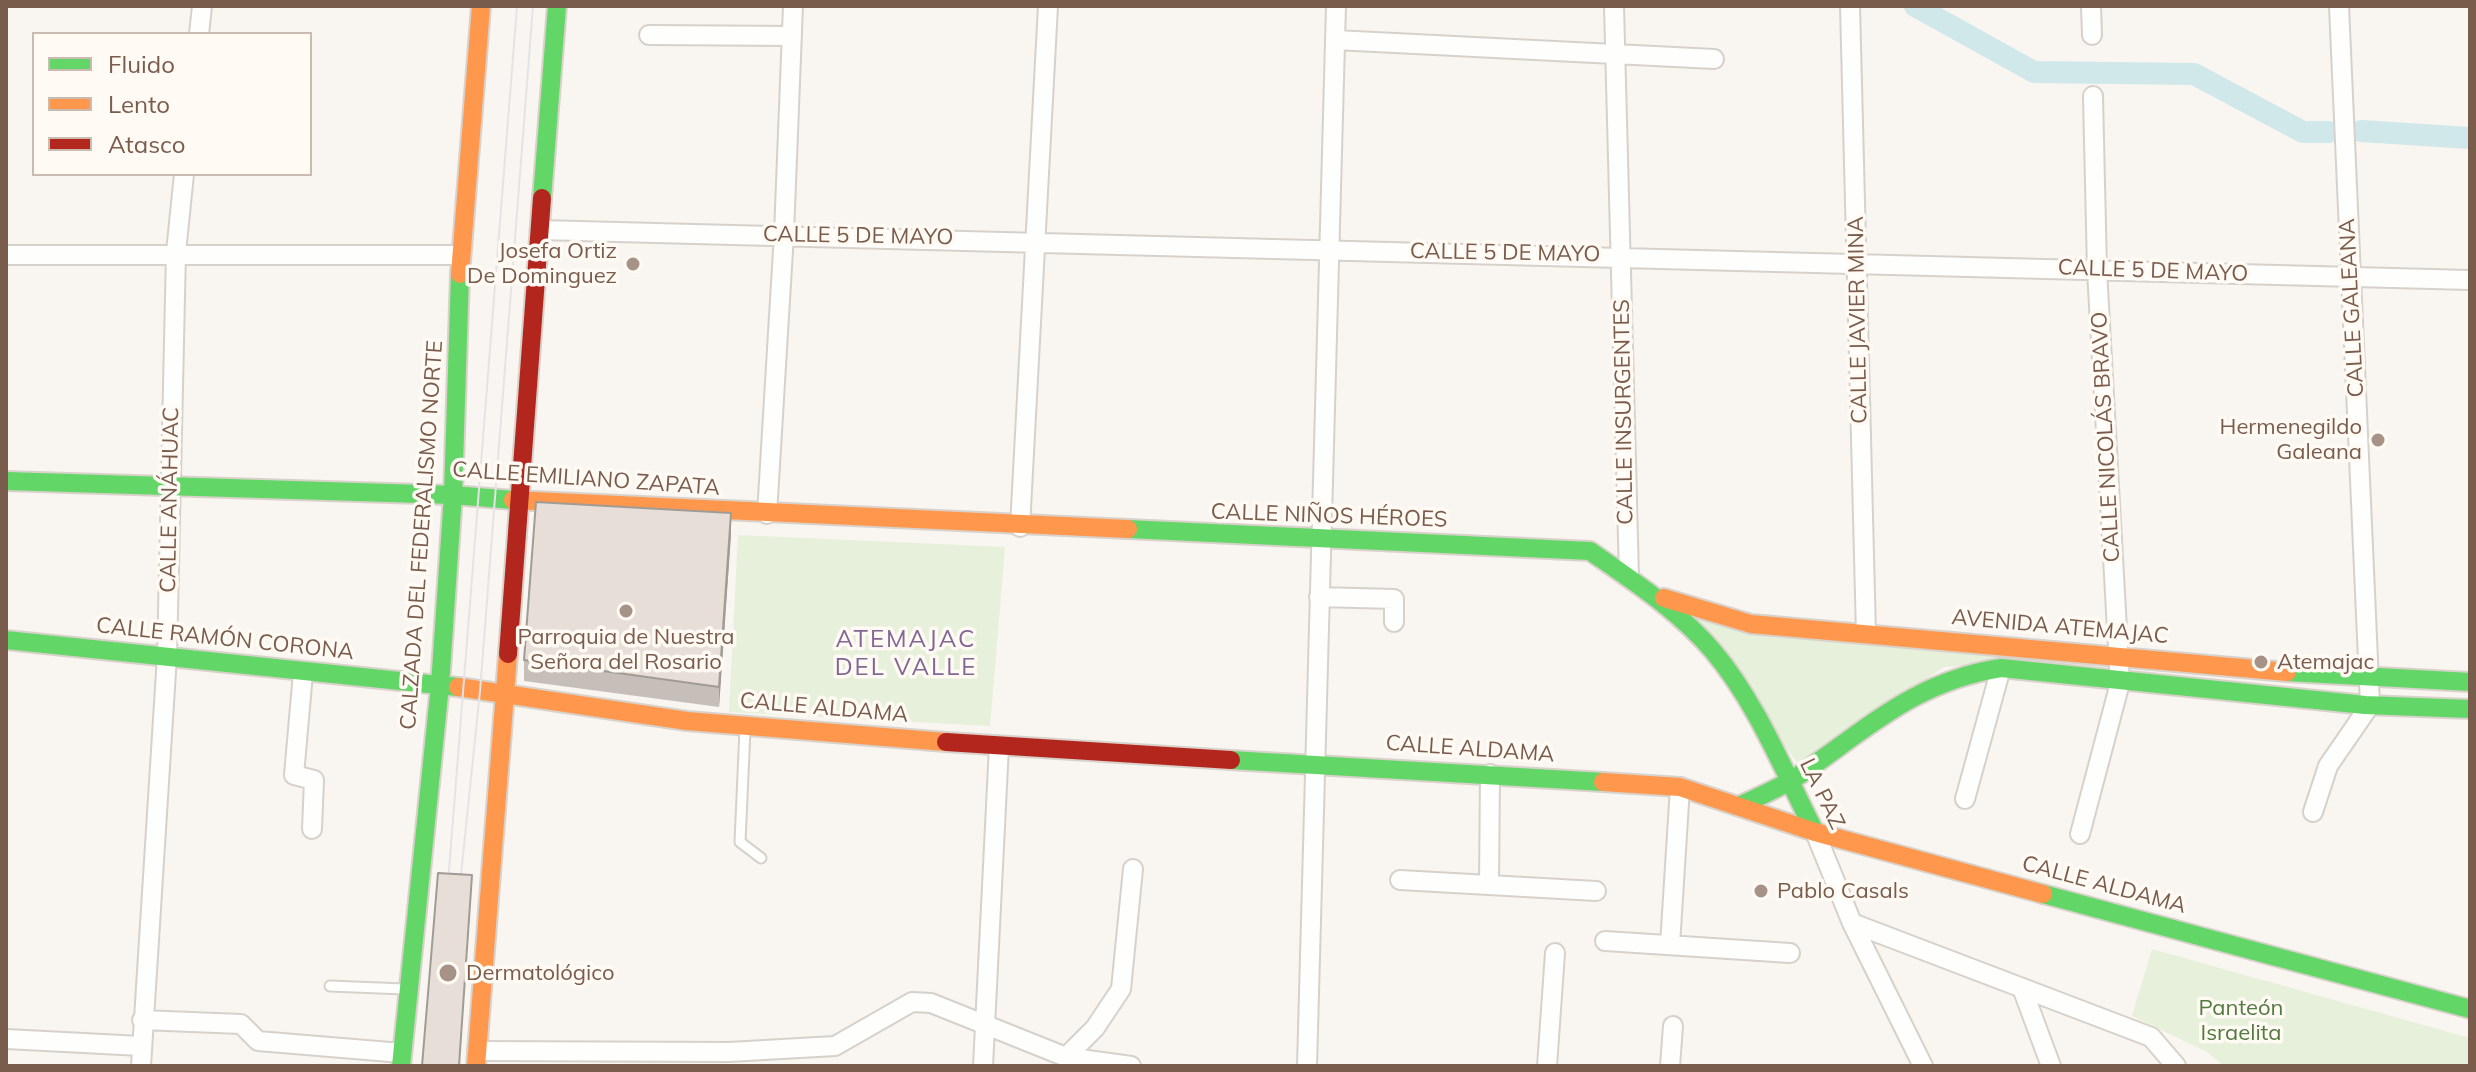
<!DOCTYPE html>
<meta charset="utf-8">
<style>
body{margin:0}
#map{position:relative;width:2476px;height:1072px;overflow:hidden;background:#f9f5f0;font-family:Mulish,sans-serif}
canvas{display:block}
.frame{position:absolute;inset:0;border:8px solid #7a5c4d;pointer-events:none}
.legend{position:absolute;left:32px;top:32px;width:280px;height:144px;box-sizing:border-box;background:#fffaf3;border:2px solid #cabbb1;margin:0;padding:10px 14px;list-style:none;font-size:24px;color:#7a5c4d}
.legend li{display:flex;align-items:center;gap:16px;height:40px}
.legend b{width:40px;border:2px solid #cabbb1}
</style>
<div id="map">
<canvas width="2476" height="1072"></canvas>
<div class="frame"></div>
<ul class="legend">
<li><b style="height:10px;background:#63d668"></b>Fluido</li>
<li><b style="height:10px;background:#ff974d"></b>Lento</li>
<li><b style="height:10px;background:#b3261e"></b>Atasco</li>
</ul>
</div>
<script>
const ctx = document.querySelector('canvas').getContext('2d');
ctx.lineJoin = 'round';
function fillPath(path, color) { ctx.fillStyle = color; ctx.fill(path, 'evenodd'); }
function strokePath(path, color, width, dash) { ctx.strokeStyle = color; ctx.lineWidth = width; ctx.lineCap = dash ? 'butt' : 'round'; ctx.setLineDash(dash || []); ctx.stroke(path); }
function drawText(font, color, halo, rows, align = 'center') {
  ctx.font = font + ' Mulish,sans-serif'; ctx.lineWidth = 7; ctx.setLineDash([]); ctx.textBaseline = 'middle'; ctx.strokeStyle = halo; ctx.fillStyle = color; for (const [text, x, y, turn = 0] of rows) {
    ctx.save(); ctx.translate(x, y); ctx.rotate((+turn || 0) * Math.PI / 180); ctx.textAlign = isNaN(turn) ? turn : align; if (halo) ctx.strokeText(text, 0, 0); ctx.fillText(text, 0, 0); ctx.restore();
  }
}
const green = new Path2D(`
 M738,535L1005,547L990,726L729,712Z
 M1686,610L2105,656L1944,667L1798,764Z
 M2152,949L2470,1038V1066H2224L2207,1052L2132,1016Z`);
const canal = new Path2D(`
 M1915,6L2034,72L2194,74L2303,132H2328
 M2361,131L2470,138`);
const lane = new Path2D(`
 M745,729L740,842L761,858
 M330,986L404,989`);
const street = new Path2D(`
 M1614,6L1629,577
 M1850,6L1866,634
 M2091,6L2092,35
 M199,34L202,6
 M649,35L792,36
 M1335,40L1714,59
 M540,230L2470,280
 M6,255H461
 M767,514L784,234L793,6
 M1020,527L1048,6
 M1319,597L1394,599V622
 M303,673L294,775L314,780L312,829
 M1965,799L2001,668
 M2313,812L2328,766L2370,705L2339,6
 M1815,832L1852,923L1923,1066
 M2080,834L2120,683L2097,270L2093,96
 M1400,880L1596,891
 M1489,885L1490,774
 M1852,923L2151,1037L2176,1066
 M1605,941L1790,953
 M1670,945L1680,787
 M2022,988L2051,1066
 M142,1020L241,1024L258,1041L402,1053
 M6,1039L141,1046
 M477,1051L729,1052L835,1046L912,1002L931,1003L1066,1057L1131,1066
 M1066,1057L1095,1028L1121,989L1133,869
 M141,1066L167,656L176,252L184,174
 M983,1066L999,746
 M1307,1066L1336,6
 M1547,1066L1555,953
 M1670,1066L1673,1026`);
const fast = new Path2D(`
 M542,198L557,6
 M6,481L453,495L513,500
 M1128,529L1590,551C1633,581 1679,611 1713,651C1757,703 1784,772 1815,832
 M6,640L458,687
 M2287,672L2470,682
 M1231,760L1603,782
 M1739,806C1758,797 1777,789 1795,778C1865,731 1914,681 2001,668L2365,705L2470,709
 M2043,894L2470,1009
 M401,1066L440,685L453,495L460,274`);
const slow = new Path2D(`
 M460,274L481,6
 M513,500L1128,529
 M1664,598L1751,624L2287,672
 M458,687L687,721L946,742
 M1603,782L1680,787L1815,832L2043,894
 M476,1066L508,654`);
const jam = new Path2D(`
 M508,654L542,198
 M946,742L1231,760`);
const tram = new Path2D(`
 M448,883L517,6
 M459,894L480,691L533,6`);
const wall = new Path2D(`
 M731,534L719,707L524,681V660Z`);
const shadedWall = new Path2D(`
 M731,513V534L719,707V687Z`);
const building = new Path2D(`
 M536,502L731,513L719,687L524,660Z
 M438,873L472,875L459,1066H422Z`);
const markers = [
 [633,264,8,"#a69286"],
 [2378,440,8,"#a69286"],
 [626,611,8,"#a69286"],
 [2261,662,8,"#a69286"],
 [1761,891,8,"#a69286"],
 [448,973,10,"#a69286"]
];
const streetNames = [
 ["CALLE 5 DE MAYO",858,236,1],
 ["CALLE 5 DE MAYO",1505,253,1],
 ["CALLE 5 DE MAYO",2153,271,2],
 ["CALLE GALEANA",2352,308,-93],
 ["CALLE JAVIER MINA",1858,320,-91],
 ["CALLE INSURGENTES",1624,412,-91],
 ["CALLE NICOLÁS BRAVO",2106,437,-93],
 ["CALLE EMILIANO ZAPATA",586,479,4],
 ["CALLE ANÁHUAC",170,500,-89],
 ["CALLE NIÑOS HÉROES",1329,516,2],
 ["CALZADA DEL FEDERALISMO NORTE",422,535,-86],
 ["AVENIDA ATEMAJAC",2060,627,5],
 ["CALLE RAMÓN CORONA",225,639,6],
 ["CALLE ALDAMA",824,708,5],
 ["CALLE ALDAMA",1470,749,4],
 ["LA PAZ",1822,794,64],
 ["CALLE ALDAMA",2104,885,15]
];
const poiNames = [
 ["Josefa Ortiz",617,251,"right"],
 ["De Dominguez",617,276,"right"],
 ["Hermenegildo",2362,427,"right"],
 ["Galeana",2362,452,"right"],
 ["Parroquia de Nuestra",626,637,"center"],
 ["Señora del Rosario",626,662,"center"],
 ["Atemajac",2277,662],
 ["Pablo Casals",1777,891],
 ["Dermatológico",466,973]
];
const parkNames = [
 ["Panteón",2241,1008],
 ["Israelita",2241,1033]
];
const neighbourhoodNames = [
 ["ATEMAJAC",906,640],
 ["DEL VALLE",906,668]
];
fillPath(green, '#e7f0db');
strokePath(canal, '#d0e8ea', 22);
strokePath(lane, '#d7d1cb', 13);
strokePath(street, '#d7d1cb', 22);
strokePath(fast, '#d9d2cb', 22);
strokePath(slow, '#d9d2cb', 22);
strokePath(jam, '#d9d2cb', 22);
strokePath(lane, '#fefefd', 9);
strokePath(street, '#fefefd', 18);
strokePath(fast, '#63d668', 18);
strokePath(slow, '#ff974d', 18);
strokePath(jam, '#b3261e', 18);
strokePath(tram, '#e6e3e7', 2);
fillPath(wall, '#c6bfb9');
fillPath(shadedWall, '#a19b96');
fillPath(building, '#e6ded7');
strokePath(building, '#a19b96', 2);
for (const [x, y, r, color] of markers) { const dot = new Path2D(); dot.arc(x, y, r, 0, 2 * Math.PI); ctx.fillStyle = color; ctx.fill(dot); strokePath(dot, '#fffaf3', 3); }
drawText('22px', '#7a5c4d', '#fffaf3', streetNames);
drawText('22px', '#7a5c4d', '#fffaf3', poiNames, 'left');
drawText('22px', '#537a41', '#fffaf3', parkNames);
ctx.letterSpacing = '2px';
drawText('24px', '#846695', '#fffaf3', neighbourhoodNames);
ctx.letterSpacing = '0px';
</script>
